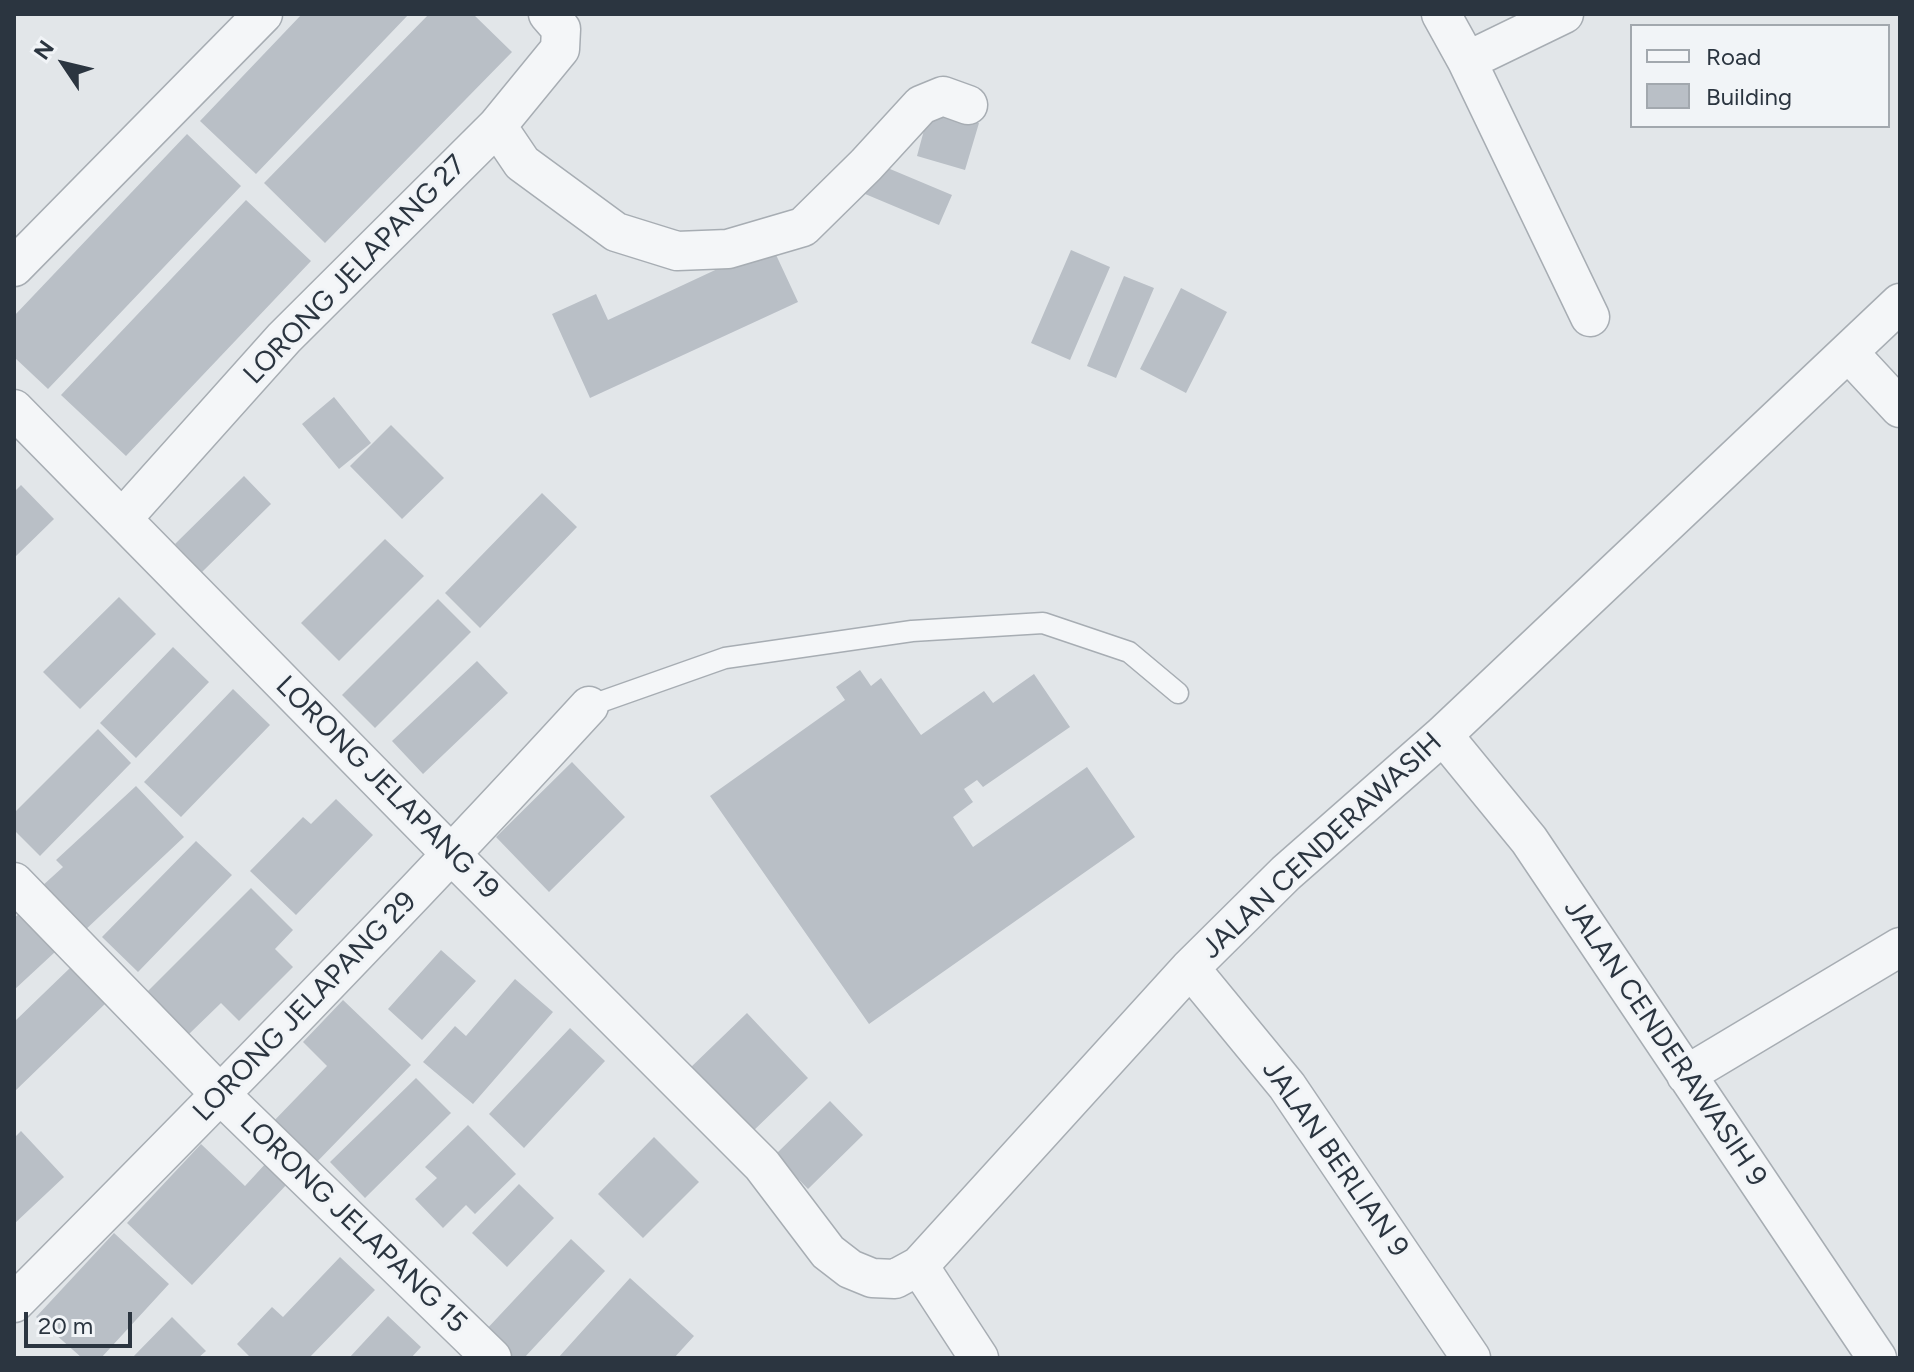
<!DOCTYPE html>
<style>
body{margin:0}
#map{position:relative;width:1914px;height:1372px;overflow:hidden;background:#e2e6e9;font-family:Figtree,sans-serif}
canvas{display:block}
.frame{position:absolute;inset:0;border:16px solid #2b3540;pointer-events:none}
.legend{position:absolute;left:1630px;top:24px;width:260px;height:104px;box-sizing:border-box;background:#f1f4f7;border:2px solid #a2a8ae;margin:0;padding:10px 14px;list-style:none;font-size:24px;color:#2b3540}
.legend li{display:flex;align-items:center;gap:16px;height:40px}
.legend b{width:40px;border:2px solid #a2a8ae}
.north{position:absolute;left:24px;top:24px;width:80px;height:80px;-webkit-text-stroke:6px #f1f4f7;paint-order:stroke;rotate:305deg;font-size:22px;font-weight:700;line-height:32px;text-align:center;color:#2b3540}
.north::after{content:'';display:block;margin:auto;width:28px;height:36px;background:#2b3540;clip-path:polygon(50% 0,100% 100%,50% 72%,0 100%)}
.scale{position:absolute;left:24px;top:1312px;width:108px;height:36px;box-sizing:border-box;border:4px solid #2b3540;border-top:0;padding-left:10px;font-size:24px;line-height:28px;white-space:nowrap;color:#2b3540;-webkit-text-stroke:6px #f1f4f7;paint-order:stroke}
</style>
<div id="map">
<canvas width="1914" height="1372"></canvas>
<div class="frame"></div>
<ul class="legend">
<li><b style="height:10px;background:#f4f6f8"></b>Road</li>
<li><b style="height:22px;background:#b9bfc6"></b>Building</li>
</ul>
<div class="north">N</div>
<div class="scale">20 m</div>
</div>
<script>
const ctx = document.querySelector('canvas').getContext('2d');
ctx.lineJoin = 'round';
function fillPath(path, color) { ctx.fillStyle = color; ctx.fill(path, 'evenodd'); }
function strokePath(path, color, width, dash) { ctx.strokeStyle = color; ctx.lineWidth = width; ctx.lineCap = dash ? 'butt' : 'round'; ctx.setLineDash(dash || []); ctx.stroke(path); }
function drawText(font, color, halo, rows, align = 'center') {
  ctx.font = font + ' Figtree,sans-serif'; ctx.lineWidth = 6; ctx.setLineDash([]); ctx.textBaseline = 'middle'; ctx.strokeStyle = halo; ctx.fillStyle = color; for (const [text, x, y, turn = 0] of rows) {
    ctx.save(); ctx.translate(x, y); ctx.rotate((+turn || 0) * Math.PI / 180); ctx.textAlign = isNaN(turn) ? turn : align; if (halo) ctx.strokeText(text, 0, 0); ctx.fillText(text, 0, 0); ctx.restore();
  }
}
const building = new Path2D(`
 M302,14H409L256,174L200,121Z
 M429,14H473L512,52L325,243L264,183Z
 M930,108L979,123L965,170L917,156Z
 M187,134L241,186L48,389L14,357V316Z
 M871,161L952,195L939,225L858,191Z
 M246,200L311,261L126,456L61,395Z
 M771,244L798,302L590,398L552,314L596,294L608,320Z
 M1071,250L1110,267L1070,360L1031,343Z
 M1124,276L1154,288L1116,378L1087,366Z
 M1181,288L1227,312L1186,393L1140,369Z
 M334,397L371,443L339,469L302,424Z
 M391,425L444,478L402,519L350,466Z
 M244,476L271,504L202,572L175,544Z
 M21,485L54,519L14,558V492Z
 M542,493L577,527L480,628L445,593Z
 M385,539L424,576L339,661L301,623Z
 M119,597L156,634L80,709L43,672Z
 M438,599L471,632L375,728L342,695Z
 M173,647L209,682L136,758L100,723Z
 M477,661L508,693L423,774L392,741Z
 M860,670L871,686L881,678L921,735L984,691L993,703L1034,674L1070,727L983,787L977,780L964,789L973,802L953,817L973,847L1087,767L1135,837L869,1024L710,796L845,700L836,687Z
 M233,689L270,725L181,817L144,782Z
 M98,729L131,763L40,856L14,830V813Z
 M572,762L625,817L549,892L496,837Z
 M136,786L184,837L83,932L41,887L63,867L56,860Z
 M336,799L373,835L296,915L250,871L303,817L311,824Z
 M196,841L232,875L138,972L102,937Z
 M251,888L293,930L275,949L293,967L239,1021L221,1003L188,1035L146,993Z
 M19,914L55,952L14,990V918Z
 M441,950L476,981L422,1040L388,1009Z
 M71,967L106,1003L14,1092V1022Z
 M515,979L553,1012L473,1104L423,1062L455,1026L466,1036Z
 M343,1000L411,1065L312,1167L269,1126L327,1066L303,1042Z
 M747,1013L808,1078L750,1134L689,1069Z
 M570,1028L605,1061L524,1148L489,1114Z
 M416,1078L451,1113L365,1198L330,1162Z
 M830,1101L863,1135L808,1189L775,1155Z
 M468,1125L516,1174L475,1214L466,1205L443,1228L415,1199L437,1178L425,1167Z
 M21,1131L64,1177L14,1224V1138Z
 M654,1137L699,1182L643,1238L598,1194Z
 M201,1144L245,1186L267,1162L288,1183L192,1285L127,1223Z
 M519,1184L554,1218L507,1267L472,1233Z
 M114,1233L169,1284L101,1358H82L36,1317Z
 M571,1239L605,1271L524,1358H512L484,1332Z
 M340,1257L375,1290L309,1358H251L237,1344L272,1307L283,1317Z
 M630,1278L694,1336L674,1358H558Z
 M388,1316L421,1347L411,1358H349Z
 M172,1317L206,1351L198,1358H132Z`);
const service = new Path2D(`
 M589,706L725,658L912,631L1043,623L1129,652L1178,693`);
const minor = new Path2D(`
 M1441,14L1467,61
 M1564,14L1467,61L1590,317
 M497,126L522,163L616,232L677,251L728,249L803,227L866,165L921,105L943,96L968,105
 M14,267L263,14
 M1849,353L1900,408
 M14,409L452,855L762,1165L828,1252L850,1269L872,1278L895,1279L919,1266L1190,968L1286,873L1443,735L1900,303
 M122,519L284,338L497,126L560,49L561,29L548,14
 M1443,735L1529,840L1877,1358
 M14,882L221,1095L492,1358
 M1190,968L1287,1086L1471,1358
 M1686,1075L1900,947
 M919,1266L979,1358
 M14,1303C209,1107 402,910 589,706`);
const streetNames = [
 ["LORONG JELAPANG 27",355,270,-46],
 ["LORONG JELAPANG 19",387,788,45],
 ["JALAN CENDERAWASIH",1322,846,-43],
 ["LORONG JELAPANG 29",305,1007,-46],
 ["JALAN CENDERAWASIH 9",1665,1043,56],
 ["JALAN BERLIAN 9",1335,1159,55],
 ["LORONG JELAPANG 15",353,1223,44]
];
fillPath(building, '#b9bfc6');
strokePath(service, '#a7adb3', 23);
strokePath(minor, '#a7adb3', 41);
strokePath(service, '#f4f6f8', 20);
strokePath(minor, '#f4f6f8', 38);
drawText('28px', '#2b3540', '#f1f4f7', streetNames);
</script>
